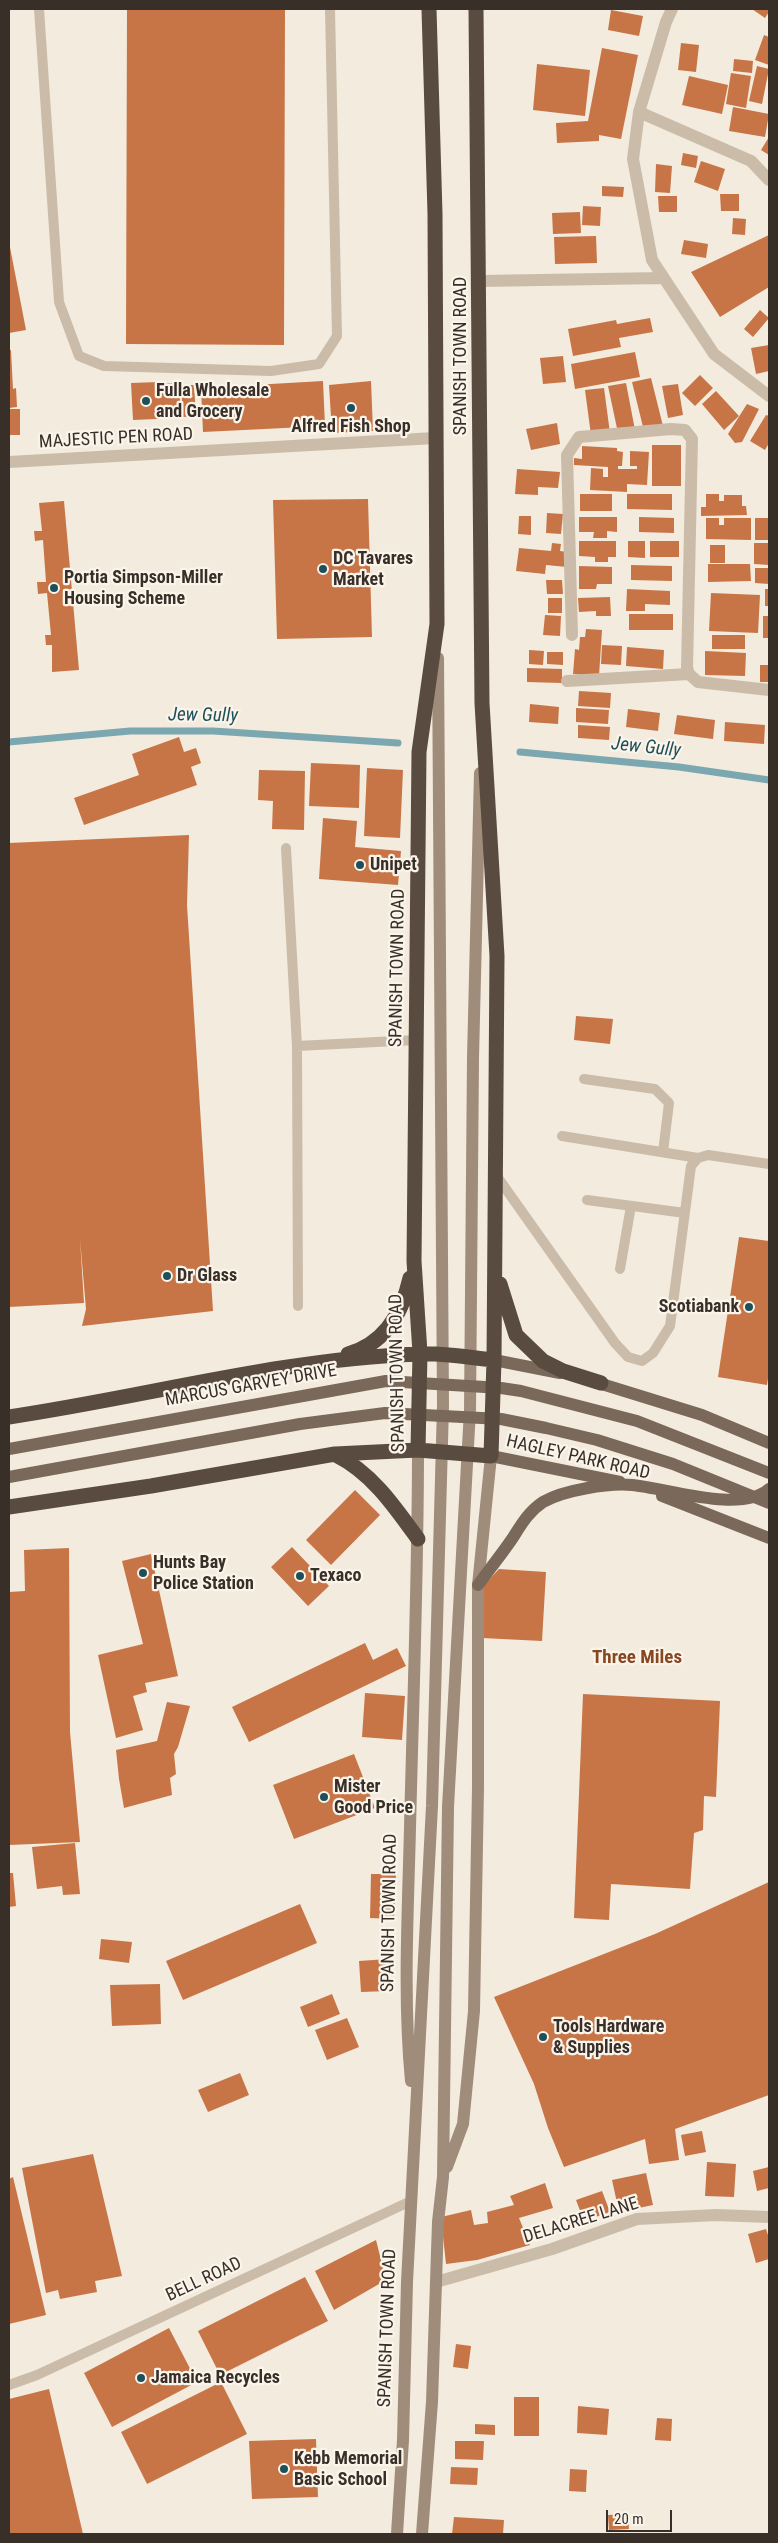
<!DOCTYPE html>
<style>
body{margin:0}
#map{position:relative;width:778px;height:2543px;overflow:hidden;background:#f3ebdd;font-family:"Roboto Condensed",sans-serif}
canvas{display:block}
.frame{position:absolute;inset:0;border:10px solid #382f29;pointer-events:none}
.scale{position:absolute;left:606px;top:2510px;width:66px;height:22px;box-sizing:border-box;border:2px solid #382f29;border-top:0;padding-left:6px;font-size:15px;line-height:18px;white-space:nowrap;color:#382f29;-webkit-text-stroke:4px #faf4ea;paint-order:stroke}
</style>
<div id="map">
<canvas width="778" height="2543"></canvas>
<div class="frame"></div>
<div class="scale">20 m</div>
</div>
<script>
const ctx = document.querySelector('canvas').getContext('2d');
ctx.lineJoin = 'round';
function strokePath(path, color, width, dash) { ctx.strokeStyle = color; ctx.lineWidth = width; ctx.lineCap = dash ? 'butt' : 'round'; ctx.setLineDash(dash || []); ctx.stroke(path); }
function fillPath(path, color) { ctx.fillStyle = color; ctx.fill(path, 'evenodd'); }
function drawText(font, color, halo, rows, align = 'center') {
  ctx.font = font + ' "Roboto Condensed",sans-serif'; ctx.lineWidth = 4.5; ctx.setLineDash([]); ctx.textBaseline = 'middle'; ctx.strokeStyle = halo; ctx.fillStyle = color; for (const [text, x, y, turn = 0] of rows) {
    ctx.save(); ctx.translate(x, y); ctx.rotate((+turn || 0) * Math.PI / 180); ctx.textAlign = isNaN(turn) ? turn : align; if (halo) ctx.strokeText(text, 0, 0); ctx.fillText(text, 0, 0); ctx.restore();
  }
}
const stream = new Path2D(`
 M9,742L130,731H213L398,743
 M520,752L679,767L769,780`);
const building = new Path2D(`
 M127,9H285L284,345L126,344Z
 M752,9H769V12L765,18Z
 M611,10L643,16L639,36L608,30Z
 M764,35L769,37V65L755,60Z
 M681,43L699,45L696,72L678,70Z
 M602,48L638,55L621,139L599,135V141L557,143L556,123L588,121Z
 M734,59L753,61L752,73L733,71Z
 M537,64L590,70L585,116L533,110Z
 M757,66L769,69L762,104L749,101Z
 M731,73L751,76L746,108L726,104Z
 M689,76L728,85L722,114L682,105Z
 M733,107L769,114L765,137L729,131Z
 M769,137V155L761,150Z
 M683,153L698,156L696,168L681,165Z
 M701,161L725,169L718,191L694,182Z
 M656,164L672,166L670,193L655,192Z
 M602,186L624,187L623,197L602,196Z
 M720,194H739V211H721Z
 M658,196H677V212H659Z
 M583,206L601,207L600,226L582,225Z
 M580,212L581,233L553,234L552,213Z
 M733,218L746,219L745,235L732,234Z
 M769,235V287L720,317L691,272Z
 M596,236L597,263L555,264L554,237Z
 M684,240L708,244L706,258L681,254Z
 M9,242L26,330L9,333Z
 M760,310L769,318L753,337L744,329Z
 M650,318L653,332L619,338L621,347L573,356L568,329L616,320L617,324Z
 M769,345V371L756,374L751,348Z
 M9,350H11L13,389L16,388L17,407L9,408Z
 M635,352L640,377L575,389L571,364Z
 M563,356L566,382L543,384L540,358Z
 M700,375L713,388L695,406L682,393Z
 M651,378L663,426L644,431L632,382Z
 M323,381L325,426L203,432L201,388Z
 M371,381L373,431L332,433L329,385Z
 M159,382V384L179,383L181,418L133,420L131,383Z
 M626,383L635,430L618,433L608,386Z
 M678,384L683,415L668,418L662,386Z
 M181,385H194L196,416L183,417Z
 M604,388L610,433L591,435L585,390Z
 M716,391L739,416L724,430L702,404Z
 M747,404L759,409L742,442L735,443L728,434Z
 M9,409H20V435H9Z
 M766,415L769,416V443L765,450L750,441Z
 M557,423L560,444L531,450L526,429Z
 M652,445H681V486H652Z
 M582,446L617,448V451L623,452L622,466H618V469H637V466H630V451L649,452L647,485L627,484V492L590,490L591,468L603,469V477H608V467L574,465V458L582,459Z
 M517,469L560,472L558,488L538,487V495L515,494Z
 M580,494H612V511H580Z
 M627,494H672V510L627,509Z
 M706,494H719V501H724V495H742V506H746L747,515L701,516V507H706Z
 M368,499L372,637L277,639L273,500Z
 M64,501L79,670L52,672V645H46L45,635H51L47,593L38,594L37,582H46L43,540L35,541L34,531H42L39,503Z
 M547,513L563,514L561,534L546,533Z
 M519,516H531V535L518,534Z
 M579,517H617V532L607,531V538H593L594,532H579Z
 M639,517L674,518V533L639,532Z
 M706,518H719V525H724V518H751V540L706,539Z
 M755,518H769V540H755Z
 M579,541H616V557H608V562H595V557L579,556Z
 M628,541H645V558L628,557Z
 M650,541H679V557H650Z
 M552,543L561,544L560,551L568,552L567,567L546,565L545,574L516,571L519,548L551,551Z
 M754,543H769V565L754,564Z
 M710,545H725V563H710Z
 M708,564H750L751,581L708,582Z
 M631,565L672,566V581L631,580Z
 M579,566L612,567V584H597L596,589H579Z
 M755,568H769V584L755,583Z
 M546,580H562L563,594H547Z
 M627,589L670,591V605L645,604V611H626Z
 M765,589H769V606H765Z
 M711,593L760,595L758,633L709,631Z
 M610,597L611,616H596V611L579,612L578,598Z
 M548,598H562V613H548Z
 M629,614H673V630H629Z
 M545,615L561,616L560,636L543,635Z
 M763,616H769V638H763Z
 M586,629L602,630L599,676L573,674L575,649L579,650L580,637H585Z
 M712,635H745V649H712Z
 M602,645L622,646L621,665L601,664Z
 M627,647L664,650L663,669L626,666Z
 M529,650L544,651L543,665L529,664Z
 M705,651L746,653L745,676L705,675Z
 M547,652H563V665L547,664Z
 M760,665H769V682H760Z
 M527,668L562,669V683L527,682Z
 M579,691L611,693L610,708L578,706Z
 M530,704L559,707L558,724L529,722Z
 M576,708L609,710L608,724L576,722Z
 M628,709L660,713L658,731L626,727Z
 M677,715L715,720L713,739L674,734Z
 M725,722L765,725L764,744L724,741Z
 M578,725L610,727L609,740L578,738Z
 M179,737L184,752L196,748L201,763L191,767L197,785L84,825L74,798L139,775L132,754Z
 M311,763L360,765L359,808L309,806Z
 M367,768L403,770L400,838L364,836Z
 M259,770L305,771L304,830L272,829L273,801L258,800Z
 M323,818L357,821L355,847L401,851L398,885L319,879Z
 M189,835L187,905L213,1311L82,1326L86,1309L80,1239L84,1303L9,1307V843Z
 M576,1016L613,1019L610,1044L574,1040Z
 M739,1237L769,1241V1372L767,1385L718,1377Z
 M355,1490L380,1515L331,1565L306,1540Z
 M292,1547L329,1586L308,1606L271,1567Z
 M69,1548L70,1732L80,1842L9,1845V1592L25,1591L24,1550Z
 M151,1554L178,1676L145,1683L147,1692L133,1696L143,1730L116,1738L98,1655L143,1644L122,1561Z
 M499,1569L546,1572L542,1641L482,1638L484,1585Z
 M365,1643L373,1660L397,1648L406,1666L249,1742L232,1707Z
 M365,1693L405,1696L402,1740L362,1737Z
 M583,1694L720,1701L716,1797L704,1796L703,1830L694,1833L690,1889L611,1884L609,1920L574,1918Z
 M167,1702L190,1706L178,1747L174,1754L176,1774L170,1778L172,1795L124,1808L119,1779L116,1750L157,1741Z
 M354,1754L375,1808L294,1839L273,1785Z
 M75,1843L80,1894L63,1895L62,1886L37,1889L32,1847Z
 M9,1873H13L16,1906L9,1907Z
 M371,1874H396L394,1919L370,1918Z
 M769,1882V2095L675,2129L679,2160L649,2164L645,2139L564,2167L548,2128L534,2084L494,1997L655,1934Z
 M300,1904L317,1943L183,2000L166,1961Z
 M101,1939L132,1942L129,1963L99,1959Z
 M388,1959L389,1991L361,1992L359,1961Z
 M160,1984L161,2024L112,2026L110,1985Z
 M332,1994L340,2014L308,2027L300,2007Z
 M347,2018L359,2047L327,2060L315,2030Z
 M240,2073L249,2095L208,2112L198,2090Z
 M702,2131L706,2152L685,2156L681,2135Z
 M93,2154L122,2276L95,2281L97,2292L60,2299L58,2290L46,2293L22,2168Z
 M707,2162L736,2164L734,2197L705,2196Z
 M769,2167V2188L757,2191L753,2171Z
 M646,2173L653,2205L619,2212L612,2180Z
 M13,2177L46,2315L9,2324V2179Z
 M545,2183L553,2208L519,2218L530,2245L477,2260L446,2264L441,2217L471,2210L474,2225L488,2223L487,2212L514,2205L510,2196Z
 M602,2191L610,2212L584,2221L576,2200Z
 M766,2229L769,2238V2259L756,2263L748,2234Z
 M376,2240L386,2280L334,2310L315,2271Z
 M305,2277L328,2321L220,2375L198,2331Z
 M169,2328L197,2382L112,2427L84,2373Z
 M456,2344L471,2346L468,2369L453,2367Z
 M221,2382L247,2434L147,2484L121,2432Z
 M49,2389L83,2534H9V2399Z
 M514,2397H539V2436H514Z
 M578,2406L609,2409L607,2435L577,2433Z
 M657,2418L672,2419L671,2441L655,2440Z
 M475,2424L495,2425V2435L475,2434Z
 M316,2439L318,2497L252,2499L249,2441Z
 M455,2441H484L483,2460L455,2459Z
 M451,2467L478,2468L477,2485L450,2484Z
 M570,2469L587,2470L586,2492L569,2491Z
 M628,2514L629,2529L609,2530L608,2515Z
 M454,2517L504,2520L503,2534H452Z`);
const lane = new Path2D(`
 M39,9L59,302L79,356L104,366L271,371L319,364L337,336L330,9
 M286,848L297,1046L298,1306
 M297,1046L416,1040
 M584,1079L655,1089L669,1103L663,1152
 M562,1136L698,1158
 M496,1175L615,1343L628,1357L642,1361L653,1353L670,1326L691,1166L698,1158L708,1155L769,1164
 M587,1200L685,1213
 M620,1269L631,1206
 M9,2385L37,2375L411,2201`);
const street = new Path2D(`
 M672,9L666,22L639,112L633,159L652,260L714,354L769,396
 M639,112L751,161L769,180
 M480,281L662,278
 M9,462L435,438
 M572,635L567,455L579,437L671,429L685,430L692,439L687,668L689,674L698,682L769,690
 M567,681L689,674
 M436,2282L552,2249L637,2219L716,2215L769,2217`);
const secondary = new Path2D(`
 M411,2081C403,1998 408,1912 410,1828C413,1702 418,1576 418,1450
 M447,2167L463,2124L474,2011L478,1788V1585L491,1456
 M397,2534L403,2440L407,2282L432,1806L443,1406L438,658
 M422,2534L432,2402L438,2222L443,2177L448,1807L470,1410L473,1058L480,773`);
const primary = new Path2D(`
 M494,1360L560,1373
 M592,1381L702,1415L769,1443
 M9,1449L386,1381L501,1388L521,1391L637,1421L769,1473
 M491,1456L620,1482
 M9,1477L300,1424L385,1413L501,1419L546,1428L597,1440L673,1464L769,1503
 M662,1496L769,1538
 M478,1585C489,1570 501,1555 512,1539C521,1525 528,1512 543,1502C564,1490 608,1483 632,1485C667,1488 740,1514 769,1489`);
const highway = new Path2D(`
 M500,1284L516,1335L543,1361L563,1371L601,1383
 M348,1354C384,1344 402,1314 410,1278
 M9,1417C145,1397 280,1359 418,1354C443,1352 470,1358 494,1360
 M418,1450L420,1353L414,1261L419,752L437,624L435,214L429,9
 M336,1455C372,1473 395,1507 418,1539
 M9,1507L151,1486L335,1454L418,1450L491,1456L494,1360L497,956L482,703L476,9`);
const markers = [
 [146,401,5,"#1e4f5a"],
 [351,408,5,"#1e4f5a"],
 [323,569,5,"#1e4f5a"],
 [54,588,5,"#1e4f5a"],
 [360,865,5,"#1e4f5a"],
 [167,1276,5,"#1e4f5a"],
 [749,1307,5,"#1e4f5a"],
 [143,1573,5,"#1e4f5a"],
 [300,1576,5,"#1e4f5a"],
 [324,1797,5,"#1e4f5a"],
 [543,2037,5,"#1e4f5a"],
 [141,2378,5,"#1e4f5a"],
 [284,2469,5,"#1e4f5a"]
];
const streetNames = [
 ["SPANISH TOWN ROAD",461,356,-90],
 ["MAJESTIC PEN ROAD",116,439,-3],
 ["SPANISH TOWN ROAD",398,968,-89],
 ["SPANISH TOWN ROAD",398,1373,-91],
 ["MARCUS GARVEY DRIVE",251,1386,-10],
 ["HAGLEY PARK ROAD",578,1458,13],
 ["SPANISH TOWN ROAD",390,1913,-89],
 ["DELACREE LANE",581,2221,-17],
 ["BELL ROAD",204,2280,-25],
 ["SPANISH TOWN ROAD",388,2328,-88]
];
const poiNames = [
 ["Fulla Wholesale",156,391],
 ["and Grocery",156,412],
 ["Alfred Fish Shop",351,427,"center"],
 ["DC Tavares",333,559],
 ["Market",333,580],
 ["Portia Simpson-Miller",64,578],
 ["Housing Scheme",64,599],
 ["Unipet",370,865],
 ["Dr Glass",177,1276],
 ["Scotiabank",739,1307,"right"],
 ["Hunts Bay",153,1563],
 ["Police Station",153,1584],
 ["Texaco",310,1576],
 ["Mister",334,1787],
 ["Good Price",334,1808],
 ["Tools Hardware",553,2027],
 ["& Supplies",553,2048],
 ["Jamaica Recycles",151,2378],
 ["Kebb Memorial",294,2459],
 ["Basic School",294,2480]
];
const waterNames = [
 ["Jew Gully",203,716,1],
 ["Jew Gully",646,748,6]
];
const neighbourhoodNames = [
 ["Three Miles",637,1658]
];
strokePath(stream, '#7ba7b0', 7);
fillPath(building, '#c77547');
strokePath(lane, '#cbbca9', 10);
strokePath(street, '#cbbca9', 12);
strokePath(secondary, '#9f8c7a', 12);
strokePath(primary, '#7a685a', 12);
strokePath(highway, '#594b40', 15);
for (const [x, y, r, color] of markers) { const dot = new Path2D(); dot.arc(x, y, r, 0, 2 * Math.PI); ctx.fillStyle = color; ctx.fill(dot); strokePath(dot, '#faf4ea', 2); }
drawText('18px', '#382f29', '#faf4ea', streetNames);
drawText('bold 18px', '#382f29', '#faf4ea', poiNames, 'left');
drawText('italic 19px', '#1e4f5a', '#faf4ea', waterNames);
drawText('bold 19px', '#884621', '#faf4ea', neighbourhoodNames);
</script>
